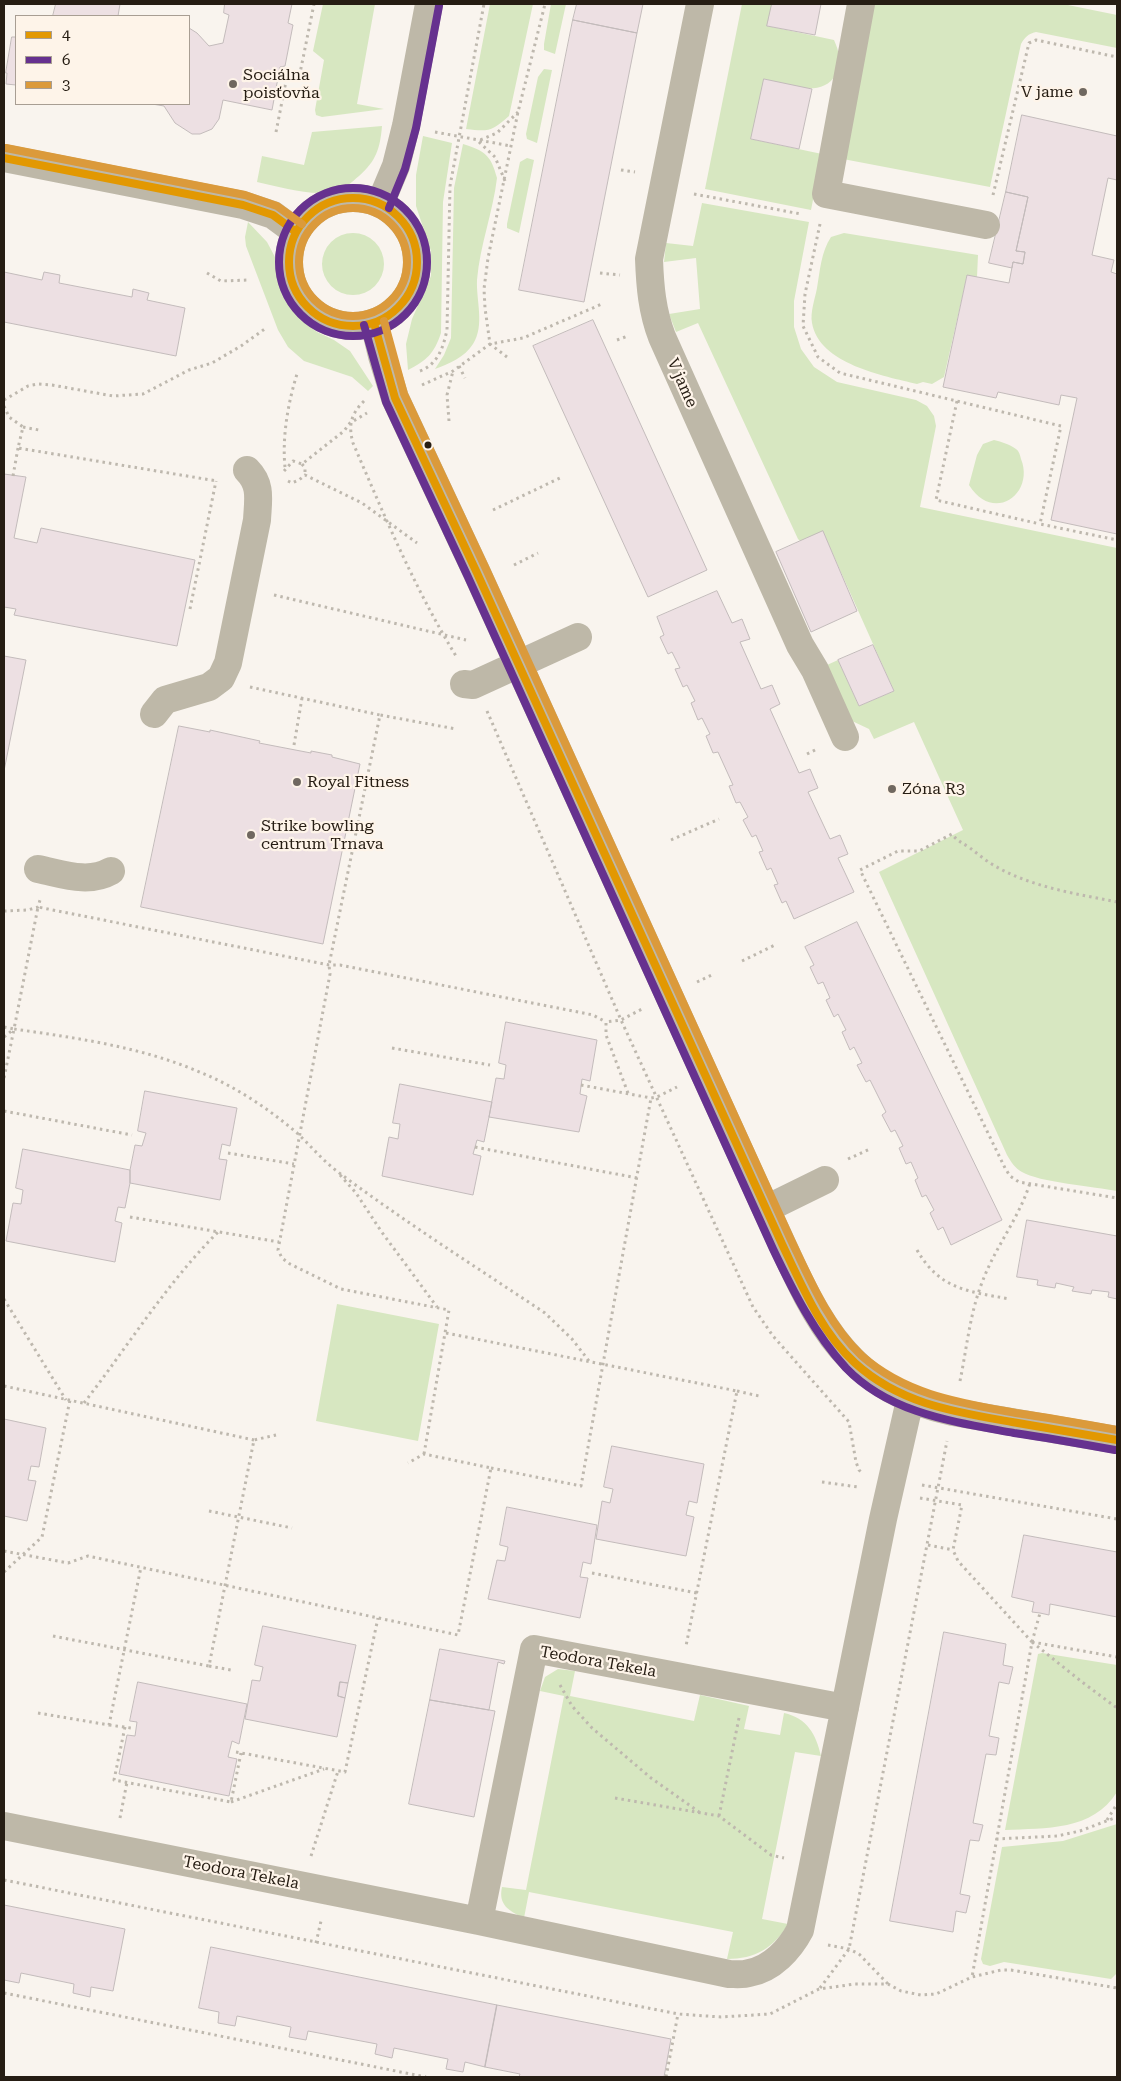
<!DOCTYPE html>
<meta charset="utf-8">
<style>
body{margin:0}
#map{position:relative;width:1121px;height:2081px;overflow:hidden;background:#f9f4ee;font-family:"Roboto Serif",serif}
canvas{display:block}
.frame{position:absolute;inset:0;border:5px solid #261d13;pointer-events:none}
.legend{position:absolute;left:15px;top:15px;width:175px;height:90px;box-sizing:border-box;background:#fef4e9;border:1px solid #a89e93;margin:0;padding:6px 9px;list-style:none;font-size:15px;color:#261d13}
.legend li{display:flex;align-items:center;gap:10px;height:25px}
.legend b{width:25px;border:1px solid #a89e93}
</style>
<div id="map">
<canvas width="1121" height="2081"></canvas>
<div class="frame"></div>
<ul class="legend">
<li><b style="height:6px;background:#e29802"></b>4</li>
<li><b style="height:6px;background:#66318f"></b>6</li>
<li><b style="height:6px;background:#db9a3b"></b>3</li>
</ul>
</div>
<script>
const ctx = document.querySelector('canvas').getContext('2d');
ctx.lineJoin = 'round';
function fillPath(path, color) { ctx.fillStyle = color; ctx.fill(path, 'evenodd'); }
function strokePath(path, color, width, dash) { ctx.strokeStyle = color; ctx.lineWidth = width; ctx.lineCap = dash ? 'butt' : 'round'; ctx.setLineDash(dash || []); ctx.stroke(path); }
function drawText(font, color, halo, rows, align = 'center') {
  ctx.font = font + ' "Roboto Serif",serif'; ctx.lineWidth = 4.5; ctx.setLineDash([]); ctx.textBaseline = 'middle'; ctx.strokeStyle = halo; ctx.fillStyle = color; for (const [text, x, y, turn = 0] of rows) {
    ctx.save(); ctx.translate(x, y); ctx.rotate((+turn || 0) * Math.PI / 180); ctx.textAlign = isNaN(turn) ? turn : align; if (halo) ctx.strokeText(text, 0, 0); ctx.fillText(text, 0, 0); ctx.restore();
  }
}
const green = new Path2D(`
 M323,4H375L357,104L384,109L322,117L316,115L315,110L324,60L313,51Z
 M490,4H533L509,116C492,131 489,132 466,129Z
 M551,4H566L555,54L544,50V44Z
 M742,4H772L768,26L834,40C839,51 842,62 836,74C822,100 786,84 764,79L751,139L822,154L811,210L705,189Z
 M871,4H1063L1117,15V48L1036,32C1028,34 1025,37 1021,44L990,187L843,159Z
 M544,69L552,70L537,143L527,139L526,134L538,77Z
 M382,126C380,149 376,161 359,176C352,182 342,191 333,192C308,196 281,187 257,182L262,156L304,165L312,132Z
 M423,136L452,143L443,202L441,333C434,354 427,360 408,370L406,344L412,319L431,276V251L416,206V175Z
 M463,144C485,151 491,155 497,178C493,212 480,245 477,280C476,301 485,325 473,344C465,357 449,364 435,369L444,355L451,338L454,188Z
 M527,158L534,160L519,233L507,228V224L520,162Z
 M702,203L809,222L794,301V327L801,349L814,367L837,382L916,400L927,406L934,416L936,426L920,507L1117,548V1191C1096,1187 1038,1182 1022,1172C1015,1168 1011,1162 1007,1155L879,872L963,830L914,722L874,739L869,729L852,721L827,665L838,660L859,706L894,691L823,532L800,541L798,539L698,323L676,332L669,314L700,309L696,258L664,262L666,243L693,246Z
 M248,222L267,242L276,259L280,280L287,300L300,319L317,332L334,340L350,351L373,386L368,391L352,377L304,361L288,347L278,330L246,246L245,237Z
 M322 264a31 31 0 1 1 62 0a31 31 0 1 1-62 0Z
 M844,233L978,255L977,277L967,276L944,377L932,384L923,382L917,384C884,376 819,364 812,323C810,312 815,299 817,288C820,271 821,252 831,237Z
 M994,440C1002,442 1009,444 1016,449C1019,451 1020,455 1021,459C1035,494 993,524 969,485L977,455L983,444Z
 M337,1304L439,1324L418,1441L316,1421Z
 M1042,1653L1117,1665V1792C1093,1831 1045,1828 1005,1830L1038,1654Z
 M558,1669L575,1671L570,1696L694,1721L700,1695L749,1706L744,1729L780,1735L784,1713C807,1718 816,1734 821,1756L795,1752L762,1919L788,1924C774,1948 755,1959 727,1959L733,1932L529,1892L524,1918C509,1911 498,1905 502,1887L526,1890L564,1696L540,1691L545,1677Z
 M1117,1824V1973L1111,1979L1004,1962L990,1966L983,1964L981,1959L1002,1847L1063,1841Z`);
const building = new Path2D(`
 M56,4H120L118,16H53Z
 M225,4H292L288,23L293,25L285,66L280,67L272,110L223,100L219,119L212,129L200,134H192L175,123L164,106L152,104H189V28L197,33L209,46L223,43L229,15L224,13Z
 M577,4H643L637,33L573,20Z
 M772,4H821L815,35L767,26Z
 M573,20L637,33L584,302L519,290Z
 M12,37H16V85L6,84L7,73H6Z
 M764,79L812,89L799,149L751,139Z
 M1022,115L1117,136V180L1108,178L1092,255L1114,260L1111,272L1117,274V534L1051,520L1077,398L1061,395L1059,405L998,392L996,398L943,387L967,275L1009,283L1013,262L1023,264L1025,252L1016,251L1028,197L1006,192Z
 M1006,192L1028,197L1016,251L1025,252L1023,264L1013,262L1012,268L989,263Z
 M4,272L42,280L44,272L60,275L59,283L132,297L133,289L149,293L147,300L185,308L176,356L4,322Z
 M593,320L707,570L648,597L533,346Z
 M4,474L26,477L14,538L37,543L41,528L195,560L177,646L14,615L16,609L4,607Z
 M823,531L857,611L811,632L776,552Z
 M717,591L732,623L742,619L750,639L740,642L761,689L772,685L780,704L770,709L799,773L810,769L818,788L808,792L830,839L840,835L848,854L838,858L854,892L794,919L786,901L782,903L774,885L778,884L771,868L767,870L759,852L763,851L756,835L752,837L743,820L748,817L740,802L736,803L729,786L733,785L718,752L713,753L706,736L710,734L702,718L698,720L691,703L695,701L687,685L683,687L675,669L680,668L672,652L668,654L660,637L664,635L657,617Z
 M873,645L894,691L859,706L838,660Z
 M4,656L26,660L4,771Z
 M179,726L210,732V730L260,741L259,743L311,753V751L332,755V757L360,764L323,944L141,907Z
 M857,922L1002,1220L951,1245L943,1227L938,1230L930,1213L934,1210L926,1195L922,1197L915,1180L918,1178L911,1162L906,1164L899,1148L903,1146L895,1130L891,1132L882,1115L886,1112L870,1080L866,1082L857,1065L862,1063L854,1047L850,1050L842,1032L846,1030L838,1014L834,1017L826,1000L830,998L823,982L818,984L810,967L814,965L805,947Z
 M506,1022L597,1040L590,1081L582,1079L580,1094L587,1096L579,1132L489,1117L496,1078L504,1079L506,1065L499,1063Z
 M400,1084L492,1102L484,1142L477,1140L473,1154L481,1156L473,1195L382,1176L389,1137L398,1139L400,1124L393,1123Z
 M145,1091L237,1108L230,1146L222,1144L219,1159L227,1160L220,1200L130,1183V1170L135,1145L142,1146L146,1133L138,1131Z
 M23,1149L130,1170V1183L125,1208L118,1207L115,1221L122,1223L115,1262L6,1241L13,1203L21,1204L23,1190L16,1188Z
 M1027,1220L1117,1236V1299L1108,1297L1109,1292L1092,1290L1091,1294L1072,1291L1074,1287L1056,1283L1055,1288L1037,1285L1038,1280L1017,1277Z
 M4,1419L46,1428L39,1467L31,1466L28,1480L36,1481L27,1521L4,1516Z
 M612,1446L704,1464L697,1503L689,1501L686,1515L694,1517L686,1556L596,1539L602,1501L610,1503L613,1489L604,1487Z
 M507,1507L597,1525L591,1564L583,1562L580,1577L588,1578L580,1618L488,1599L497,1560L505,1561L508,1547L500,1545Z
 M1024,1535L1117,1552V1617L1050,1604L1049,1615L1040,1613L1032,1612L1034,1602L1012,1597Z
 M263,1626L356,1645L348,1683L340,1682L338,1696L345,1698L337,1737L245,1719L252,1680L260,1681L263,1667L255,1665Z
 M944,1632L1006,1644L1003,1665L1013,1667L1009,1684L999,1682L989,1736L999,1738L996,1755L986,1754L973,1823L983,1825L979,1841L970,1840L960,1894L970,1896L966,1913L956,1911L953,1932L890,1921Z
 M440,1649L505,1661L504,1664L498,1662L489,1710L430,1700Z
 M138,1682L247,1704L239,1744L232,1741L228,1757L237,1759L229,1796L119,1774L127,1735L135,1736L137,1722L130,1721Z
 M340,1682L348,1683L345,1698L338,1696Z
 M430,1700L495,1711L474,1817L409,1804Z
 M4,1905L125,1929L113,1991L91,1987L90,1997L73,1993L74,1984L21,1973L19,1983L4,1980Z
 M211,1947L497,2005L485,2067L465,2062L463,2072L446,2069L448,2059L394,2048L392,2058L375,2054L377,2044L308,2031L306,2040L289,2037L291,2027L237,2016L235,2026L218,2023L219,2012L199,2008Z
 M497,2005L671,2039L664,2077H519L520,2074L485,2067Z`);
const path = new Path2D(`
 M276,132L287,76L299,78L314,4
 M435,132L511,146
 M621,170L635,172
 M505,181L495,157L478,141L497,133L518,112
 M694,194L801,214
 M993,195L1029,43L1036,40L1117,57
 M820,224L805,294L803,326L818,357L840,373L1061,426L1040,524L1117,540
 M207,273L221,281L248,280
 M600,273L620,275
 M617,340L628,336
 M507,357L490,344L485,308L484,289L488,258L518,112L545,4
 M459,366L465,378
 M420,371C438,364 443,348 447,330L450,186L484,4
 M422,385L453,371L490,344L523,338L602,304
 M4,400L28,386L38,384L52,385L113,396L143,394L189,370L212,363L241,346L266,328
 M364,401C351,414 348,425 353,443C384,515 415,589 456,656
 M957,401L936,500L1040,524
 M4,406L9,417L23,427L18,448L217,481
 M449,421L447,395L453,371
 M23,427L39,430
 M302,464L305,468V475
 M285,467C282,437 288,403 297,374
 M284,471L293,461L302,464L344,431L350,423L367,413
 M13,476L18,448
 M288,481L292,483L299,480L305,475L362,503L417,543
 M493,510L562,477
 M514,565L538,553
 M274,595L466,640
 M190,609L216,481
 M250,687L380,715
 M487,711L621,1020L753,1307L773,1336L849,1422L856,1462L859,1470L862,1473
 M294,745L302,698
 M807,754L817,749
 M671,840L719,819
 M1117,902C1077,894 1031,887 995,866C986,861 978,854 970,848C963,843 957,841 952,834L919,851H898L860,870L1005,1168L1010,1176L1019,1182L1117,1198
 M4,911L28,910L38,907L40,900
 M742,961L777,944
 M697,982L714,974
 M4,1027L14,1029L38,907L329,965H340L593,1015L606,1022
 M4,1037L14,1029C77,1038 142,1047 202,1073C236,1087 269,1109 297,1133C311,1146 323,1161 338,1172C405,1222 476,1267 545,1313L572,1339L589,1361
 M392,1048L490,1065
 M4,1078L14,1029
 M581,1085L651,1098L657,1097L677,1087
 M628,1093L606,1035V1022L621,1020L642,1009
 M4,1111L132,1135
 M475,1147L637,1178
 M228,1153L294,1164
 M848,1159L870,1149
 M340,1175L356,1193L381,1231L437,1307
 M130,1217L279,1242
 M917,1250C940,1290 968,1291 1009,1299
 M4,1299L66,1400
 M446,1333L737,1391L686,1646
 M960,1381C967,1347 970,1312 983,1280C996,1246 1019,1218 1030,1183
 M4,1386L254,1440
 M737,1391L759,1396
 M84,1403C128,1346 167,1283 218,1232
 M424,1454L449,1310L341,1289L290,1264L282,1258L278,1250L330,974L329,965L380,715L456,729
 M491,1468L581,1486L651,1098
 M822,1482L858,1487
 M922,1485L1117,1519
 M920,1498L962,1505L953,1550L958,1561L1032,1642L972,1977
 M209,1511L292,1528
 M928,1545L953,1550
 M4,1551L68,1563L88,1556L458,1635L491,1468L424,1454L408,1463
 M4,1572L42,1537L70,1400
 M592,1573L697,1593
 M53,1636L209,1666L254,1440L276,1435
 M1032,1642L1082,1682L1117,1708
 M1032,1642L1117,1657
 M1032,1642L1040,1613
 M209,1666L231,1670
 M560,1685L572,1706L592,1728L651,1778L699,1812
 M38,1713L109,1725L141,1567
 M109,1725L131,1728
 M125,1727L114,1780L231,1802L241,1753
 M236,1752L345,1772L378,1618
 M615,1798L719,1816L771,1855L784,1858
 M231,1802L324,1769
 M719,1816L739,1718
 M120,1818L127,1782
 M1107,1820L1117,1804
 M996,1839L1057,1836L1080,1831L1117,1817
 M311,1856L338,1771
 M4,1880L678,2014L721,2017L770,2014L819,1989L855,1984H888L901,1991L921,1995L936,1994L972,1977L1001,1970H1011L1117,1988
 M316,1943L321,1921
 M828,1945L849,1949L859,1954L888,1984
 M820,1988L849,1949L947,1441
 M4,1993L426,2077
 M666,2077L678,2014`);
const minor = new Path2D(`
 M700,4L649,259C650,286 652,311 662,337L800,645L815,670L845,737
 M861,4L826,194L986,225
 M4,158L243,205L273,215L296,232
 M289 262a64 64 0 1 1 128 0a64 64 0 1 1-128 0Z
 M380,204L396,166L406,126L429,4
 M374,323L382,356L395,398L477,573L766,1209C811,1305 837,1388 953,1412L1117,1440
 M464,684L473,685L578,637
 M154,714L165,700L209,687L221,678L228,663L257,520C258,500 262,485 247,470
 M38,869C63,874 88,884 111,871
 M766,1209L825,1180
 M4,1826L479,1921L729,1974C735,1974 743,1975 749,1973C772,1969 790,1949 800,1930L883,1519L910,1400
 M479,1921L534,1649L845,1708`);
const bus1 = new Path2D(`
 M4,158L243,205L273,215L296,232
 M289 262a64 64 0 1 1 128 0a64 64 0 1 1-128 0Z
 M374,323L395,398L477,573L782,1244C802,1286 821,1332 855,1363C900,1404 955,1412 1012,1422C1047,1428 1082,1434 1117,1440`);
const bus2 = new Path2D(`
 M279 262a74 74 0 1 1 148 0a74 74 0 1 1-148 0Z
 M389,208L405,169L416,128L439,6
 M364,325L386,402L468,577L773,1249C793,1291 814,1333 846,1368C890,1414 955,1422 1014,1433C1048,1438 1082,1444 1115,1450`);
const bus3 = new Path2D(`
 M6,148L245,195L277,206L302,224
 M299 262a54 54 0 1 1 108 0a54 54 0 1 1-108 0Z
 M384,321L404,394L486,569L791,1240C810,1280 829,1325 862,1356C906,1395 961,1403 1016,1413C1050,1418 1084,1424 1117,1430`);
const markers = [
 [233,84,5,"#706860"],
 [1083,92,5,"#706860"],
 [428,445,4.5,"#261d13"],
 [297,782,5,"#706860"],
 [892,789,5,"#706860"],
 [251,835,5,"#706860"]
];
const poiNames = [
 ["Sociálna",243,75],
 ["poisťovňa",243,93],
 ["V jame",1073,92,"right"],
 ["Royal Fitness",307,782],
 ["Zóna R3",902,789],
 ["Strike bowling",261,826],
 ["centrum Trnava",261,844]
];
const streetNames = [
 ["V jame",682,383,66],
 ["Teodora Tekela",598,1662,10],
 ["Teodora Tekela",241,1873,11]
];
fillPath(green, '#d7e7c1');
fillPath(building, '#ede0e3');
strokePath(building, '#c3bbbb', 1);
strokePath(path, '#beb8ae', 3, [2.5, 4]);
strokePath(minor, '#beb8a8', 28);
strokePath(bus1, '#e29802', 8);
strokePath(bus2, '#66318f', 8);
strokePath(bus3, '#db9a3b', 8);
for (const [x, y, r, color] of markers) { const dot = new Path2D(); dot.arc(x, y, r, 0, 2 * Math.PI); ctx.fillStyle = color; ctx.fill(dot); strokePath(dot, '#fef4e9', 2); }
drawText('16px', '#261d13', '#fef4e9', poiNames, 'left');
drawText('16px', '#261d13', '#fef4e9', streetNames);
</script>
